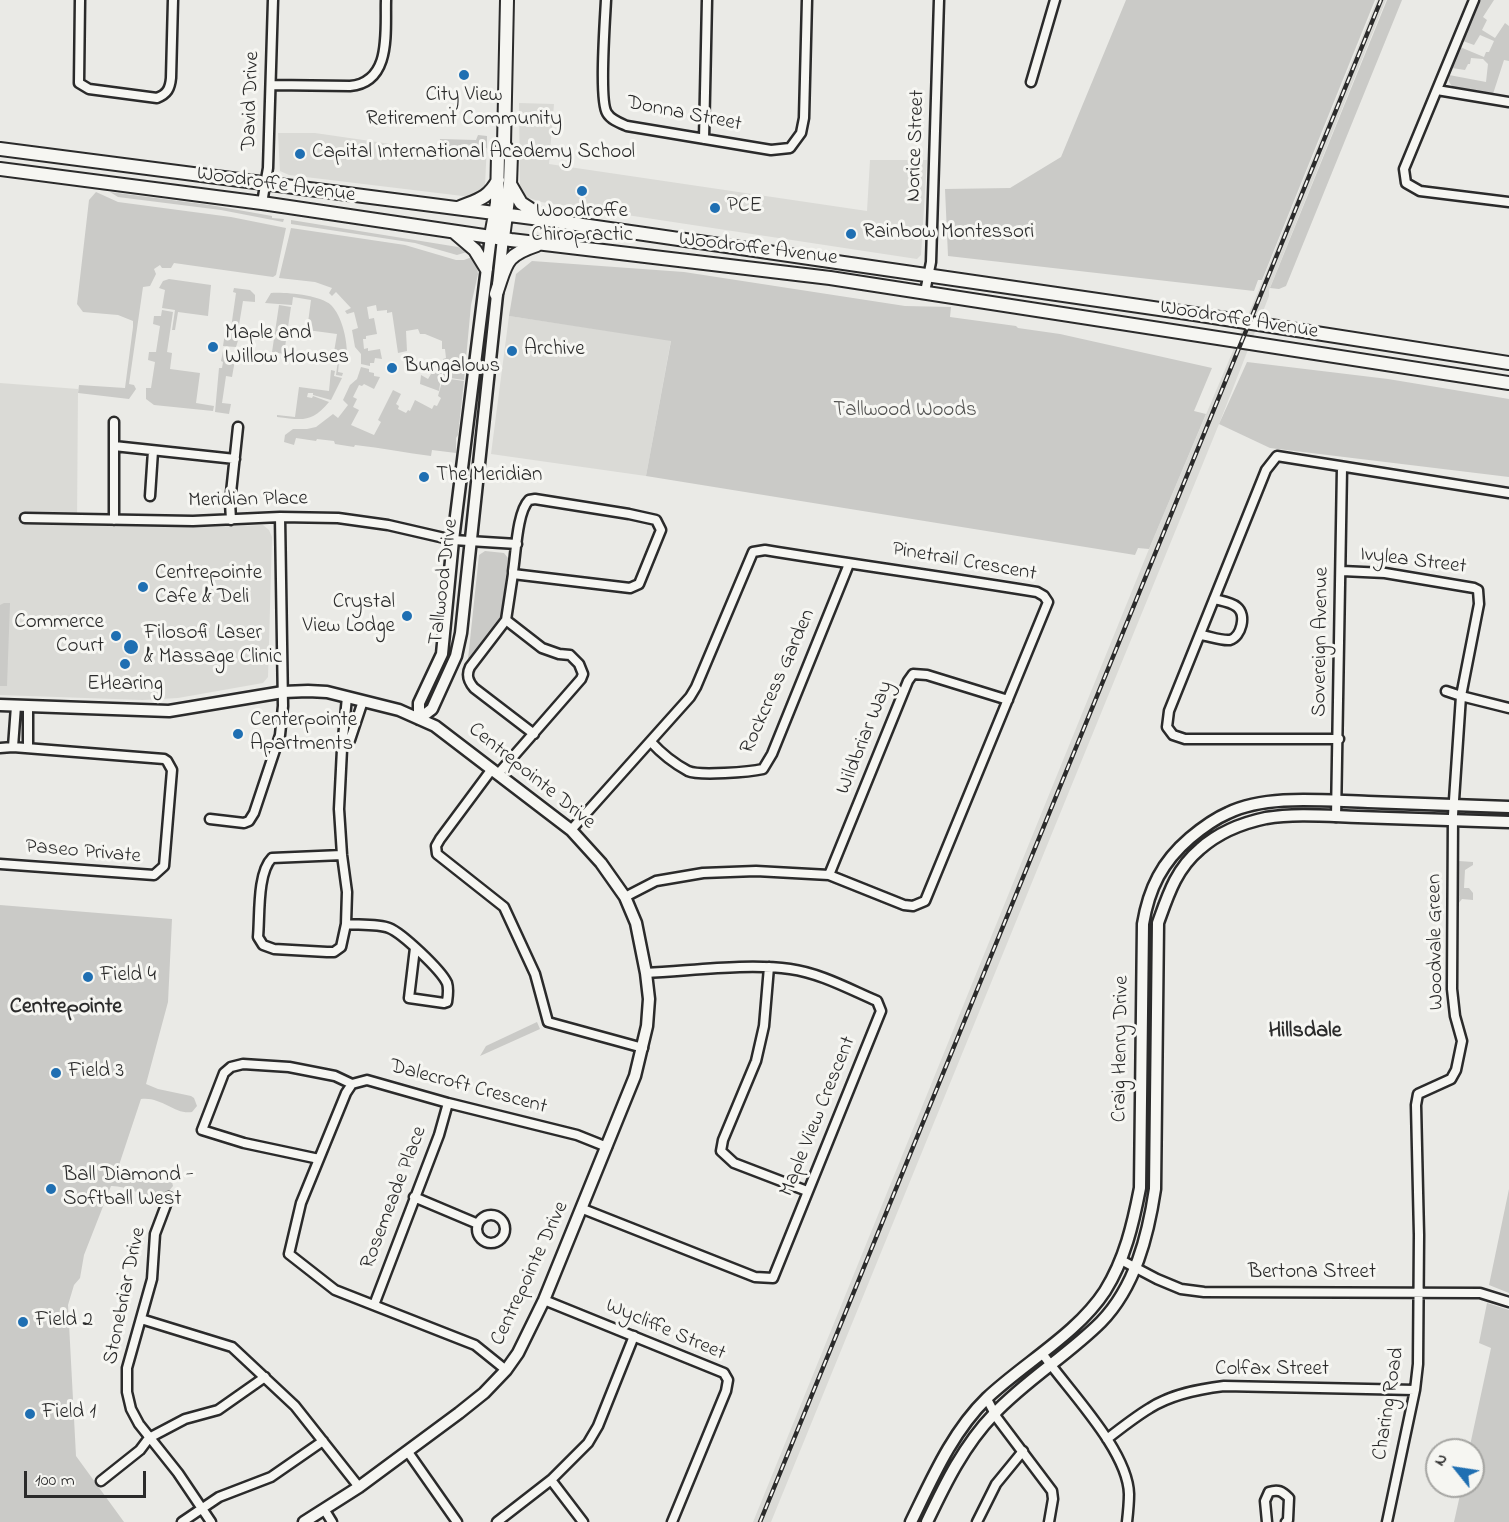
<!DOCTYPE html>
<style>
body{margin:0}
#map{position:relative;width:1509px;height:1522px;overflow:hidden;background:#eaeae6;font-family:"Indie Flower",sans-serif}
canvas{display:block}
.north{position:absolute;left:1425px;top:1438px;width:60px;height:60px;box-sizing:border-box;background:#f6f6f2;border:2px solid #a5a5a2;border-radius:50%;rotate:300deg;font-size:16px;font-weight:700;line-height:24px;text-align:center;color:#2b2b2b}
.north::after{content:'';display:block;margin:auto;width:21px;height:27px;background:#1f6fb2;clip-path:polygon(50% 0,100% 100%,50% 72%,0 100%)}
.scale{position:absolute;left:24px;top:1471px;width:122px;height:27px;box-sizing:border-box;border:3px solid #2b2b2b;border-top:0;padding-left:8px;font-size:18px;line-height:21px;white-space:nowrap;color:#2b2b2b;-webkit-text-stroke:4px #f6f6f2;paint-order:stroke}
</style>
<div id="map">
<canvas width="1509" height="1522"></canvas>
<div class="north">N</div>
<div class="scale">100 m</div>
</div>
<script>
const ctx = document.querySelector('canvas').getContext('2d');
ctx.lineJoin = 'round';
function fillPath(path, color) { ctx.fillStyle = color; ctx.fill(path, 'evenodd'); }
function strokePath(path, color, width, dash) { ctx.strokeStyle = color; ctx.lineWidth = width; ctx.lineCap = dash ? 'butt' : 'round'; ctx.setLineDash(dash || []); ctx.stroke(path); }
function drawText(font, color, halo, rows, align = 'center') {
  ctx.font = font + ' "Indie Flower",sans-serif'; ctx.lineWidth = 6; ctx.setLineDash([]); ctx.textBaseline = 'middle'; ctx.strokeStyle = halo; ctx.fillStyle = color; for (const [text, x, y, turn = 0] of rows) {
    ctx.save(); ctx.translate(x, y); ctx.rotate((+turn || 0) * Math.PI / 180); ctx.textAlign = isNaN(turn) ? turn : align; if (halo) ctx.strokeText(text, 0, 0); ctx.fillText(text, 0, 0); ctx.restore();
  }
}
const built = new Path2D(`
 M1377,0H1386L1269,290V296L1219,424L771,1522H753L1149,549L1260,287Z
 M519,103L554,104L549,164L867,211L870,160H927L921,255L917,259L541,202L526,197L520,186Z
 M278,133H315L439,151V144L487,142L485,187L471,197L289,175L280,171Z
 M509,316L671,340L646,476L491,454Z
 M0,383L78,389L77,524L200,527L263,525L269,530L272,537L268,677L263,683L178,698L143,700L0,695Z`);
const green = new Path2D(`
 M1126,0H1375L1262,280H1258L1254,291L948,256L945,189L1010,188L1061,157Z
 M1387,0H1402L1286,286L1279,289L1270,288Z
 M1479,0H1494L1483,17L1487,20L1482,30L1495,38L1505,23L1509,26V61L1504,60L1493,94L1456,89C1451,86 1447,81 1449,75L1486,82L1488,64L1483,59L1471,58L1470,64H1468L1465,70L1452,68L1460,47L1484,57L1486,52H1489L1494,41L1480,35L1474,45L1463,41Z
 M478,135L487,136V148L466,144L465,149L445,147L443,157L406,152L407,146L439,151L440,139L476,140Z
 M96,192L118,202L231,217L286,228L276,275L273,277L174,263L171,268H162L160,265L154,269L156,274L150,286L143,287L129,384L134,385L136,389L129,399L78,393L79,385L125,388L133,327V321L118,315L83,312L77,304L89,200Z
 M110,192L210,205L272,216V218L284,219L283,222L221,210L118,197Z
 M291,220L458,247L467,252L457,255L415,243L291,224Z
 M291,228L405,245L456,260H464L472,257L477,265L478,274L471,305L464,380L443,377V359L446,358L445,349H442V341L425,334H420L418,329L406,331L407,351L398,353L392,312L387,313V310L377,311L376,305L367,307L369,319L374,318L377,334L366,336V339H363L364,349L368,348V351L380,349L382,359L375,358L374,363H370V366L361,364V354L355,347L352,330L358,328L354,312L347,314L345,311L351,308L336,292L332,296L329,293L332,288L315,282L279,278Z
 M532,261L684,272L905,306L951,307L950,317L1016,326L1018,328L1060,334L1212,368L1194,411L1206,414L1149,549L1138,548L1135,555L646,476L671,341L509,316L516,274Z
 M169,279L211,285L208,316L178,312L175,330H172L175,310L162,308L165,290L159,288L163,281Z
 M234,288L250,290L255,295V302L243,301L239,325L247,326L246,330H244L246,332L245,334H240L236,347L223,346L225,333L231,328L236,293L233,292Z
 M271,293C285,292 320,295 331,305C342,316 347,339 347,354H340L338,372L343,373L342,376L336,375L339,353L334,352L337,334L307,330L311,300L293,297L292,305L265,303Z
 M279,305L291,307L284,354L272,352Z
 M162,310L173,312L167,352L172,353L170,369L200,373L196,403L214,406L213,411L154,405L146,399V388H151L155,362L148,360L149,352H156L160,326L153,324L154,316H161Z
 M223,351H230L229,359L235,360L232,377L226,376L222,403L231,404L229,414L215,412L219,368H222L223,362L221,361Z
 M1247,362L1388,379L1509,399V477L1270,448L1219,424Z
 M443,364L439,391L420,384L421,375L428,379L431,374L427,372L422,373L423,366Z
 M361,367L369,369V372L374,373V376L380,377L374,389L364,384L362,386L359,385L353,397L357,399L353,407L359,410L351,425L374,435L381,422L378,420L393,390L401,394L396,404L399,406L398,409L406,413L408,410L410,411L415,400L432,409L434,405L437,406L441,398L438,396L443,378L464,381L458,435L456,438V453L432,450L431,456C407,453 382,448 355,445L354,447L335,444L334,441L317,439L316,441L296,438L294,445L284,442L285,435L293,429H307L316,427L333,414L338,418L348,405L343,400L350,385L357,379Z
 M331,370L335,371L334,376L342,378L331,400L313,395V393H308L307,397L312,398L313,396L329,402C311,423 303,420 277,417V415L295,417L299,387L329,391Z
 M485,551L504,553L508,558L502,610L500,617L468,659L479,555Z
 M4,603H10L7,686H0V605Z
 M1459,861L1473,862V865L1465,870L1464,888H1469L1473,893V900L1462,899L1458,904Z
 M0,905L172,919L168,1002L146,1084L158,1089L191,1096L194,1098L197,1106L192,1112C175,1115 161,1096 141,1099L119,1165C131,1183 152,1184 172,1182L173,1186C157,1209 132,1185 111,1186L84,1255L80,1278L74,1285L68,1305L76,1456L124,1522H0Z
 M537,1022L540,1029L480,1056L486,1046Z
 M1509,1189V1293L1489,1285Z
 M1487,1303L1509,1310V1522H1454L1462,1486H1473V1450H1469L1491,1348L1479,1343Z`);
const minor = new Path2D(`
 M80,0L79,83L89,89L157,98C167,94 170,89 171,78L173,0
 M606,0C605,20 599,101 607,113C611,120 620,123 627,126L771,150L790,148L801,133L804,118L807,0
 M1474,0L1404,169L1406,183L1420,191L1509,202
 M1031,82L1055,0
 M272,85L350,86C392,82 385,32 386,0
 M1437,90L1509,102
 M704,139L707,0
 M262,203L268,168L273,0
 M925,292L931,262L939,0
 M114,446L235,459
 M150,496L153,451
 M25,518L193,521L280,517L338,518L388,525L453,540L517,544
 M114,520V422
 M231,520L230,502L238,427
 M1342,571L1385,573L1474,588L1478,590L1479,604L1461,696L1446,691
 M513,574L630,588L639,584L661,530L656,520L629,514L535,499L529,500C517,512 516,553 513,571V574L506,620L470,667C466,675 468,681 474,688L534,734
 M1201,635C1209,636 1221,641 1230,640C1241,637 1247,615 1237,607C1231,602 1222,601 1214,599
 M347,697L342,749L350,740L363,701
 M28,707V748
 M1339,739H1185L1173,735L1167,727L1169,711L1266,470L1277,456L1509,493
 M651,742C661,753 675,764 688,771C699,776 750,772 763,769L772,754L849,564
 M13,747L16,706
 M0,748L13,747L164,759L167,761L172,770L164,866L154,875L0,864
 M492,769L440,839L436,846L437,854L504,907L535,974L548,1022L643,1048
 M498,774L581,679L583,674L579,664L570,655L559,654L542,648L506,620
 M1336,817L1342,468
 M210,819L244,823L249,821L254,813L280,735L283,706L280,517
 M571,830L690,697L696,687L753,552L765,550C856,565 946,577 1037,592L1044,596L1048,602L925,901L913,906L904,905L829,875L756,871L703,873L656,881L625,897
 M342,855L272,858C257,873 260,916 258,937L263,945L274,949L327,952H334L341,947L346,924L347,892L342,855L339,809L342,749
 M829,875L908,681L913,674L927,675L1008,700
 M346,924C358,925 379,924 389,928C402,933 441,970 447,983C449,989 448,995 447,1002L444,1003L409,998L415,948
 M769,967L764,1026L756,1061L723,1140L721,1151L734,1163L807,1191
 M319,1159L244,1143L202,1130L224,1073L231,1067L243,1064L289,1067L335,1076L352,1084
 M169,1197L155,1234L152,1279L127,1368V1392L131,1409L139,1424L178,1473L211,1522
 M414,1197L478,1224
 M583,1209L755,1277L773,1278L881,1011L877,1001C849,989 820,973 790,969C746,963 691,971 646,973
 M477 1229a14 14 0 1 1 28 0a14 14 0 1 1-28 0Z
 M1121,1260L1157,1279L1181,1289L1204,1292L1480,1293L1509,1302
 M544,1300L724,1373L728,1380L726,1391L672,1522
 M374,1305L439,1135L448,1103
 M141,1319L232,1347L295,1406L359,1487
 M1042,1353C1067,1389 1128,1450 1129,1494C1129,1503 1128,1513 1127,1522
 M506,1370L475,1345L335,1290L289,1254L301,1203L346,1093L352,1084L367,1080L448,1103L577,1135L607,1147
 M987,1399L997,1418L1052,1491L1053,1499L1049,1522
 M1107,1439C1121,1428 1135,1417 1150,1408C1172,1394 1199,1389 1224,1386L1415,1390
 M408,1452L457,1522
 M551,1480L583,1522
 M101,1481L140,1450L149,1438L185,1419L218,1410L265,1377
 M324,1509L332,1522
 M182,1522L219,1497L271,1477L323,1441
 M497,1522L551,1480L588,1443L598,1426L634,1336
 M977,1522L996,1484L1023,1451
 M1267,1522L1265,1501L1269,1492C1278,1489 1282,1491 1289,1498L1288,1520L1286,1522
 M1387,1522L1415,1390L1418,1364L1419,1235L1416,1105L1418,1094L1451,1079L1456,1070L1462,1041L1455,1016L1452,989L1453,815L1461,696L1509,708`);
const tertiary = new Path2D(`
 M0,705L169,711L283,692L308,691L327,692L399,710L435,726L571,830L601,863L625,897L636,923L646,973L649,999L647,1026L635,1076L544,1300L518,1353L506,1370L484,1393L459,1413L359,1487L304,1522
 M419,719L432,709L456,656L461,633L503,238
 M419,719V703L442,654L453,540L491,236
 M911,1522C932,1479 952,1432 987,1398C1024,1363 1077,1334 1105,1291C1125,1259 1133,1224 1140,1188L1143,924C1149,888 1162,862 1190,838C1202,828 1214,819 1228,813C1267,794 1325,801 1368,802C1415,804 1462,805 1509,807
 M927,1522C945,1484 964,1445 994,1414C1026,1380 1068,1355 1101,1322C1135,1287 1148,1236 1155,1189L1158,923C1168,895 1176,869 1200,849C1218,833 1242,823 1266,818C1295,813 1328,816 1358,817C1408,819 1459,820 1509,822`);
const secondary = new Path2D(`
 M0,149L548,220L1194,314L1509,363
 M0,169L262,203L511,240L830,278L1509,383
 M510,184L521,203L544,218
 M458,208C477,200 488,199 498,180
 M454,232L475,250L486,268
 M491,236L497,203L498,155L504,145L507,0
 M503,238L510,184L511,154L504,145
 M496,294C507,263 504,256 537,245`);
const rail = new Path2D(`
 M760,1522L1381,0`);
const markers = [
 [464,75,6,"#1f6fb2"],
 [300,154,6,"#1f6fb2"],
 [582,191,6,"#1f6fb2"],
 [715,208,6,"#1f6fb2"],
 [851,234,6,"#1f6fb2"],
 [213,347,6,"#1f6fb2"],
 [512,351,6,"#1f6fb2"],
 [392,368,6,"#1f6fb2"],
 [424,477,6,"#1f6fb2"],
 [143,587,6,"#1f6fb2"],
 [407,616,6,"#1f6fb2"],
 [116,636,6,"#1f6fb2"],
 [131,647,8,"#1f6fb2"],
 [125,664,6,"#1f6fb2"],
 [238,734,6,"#1f6fb2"],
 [88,977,6,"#1f6fb2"],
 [56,1073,6,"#1f6fb2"],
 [51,1189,6,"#1f6fb2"],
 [23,1322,6,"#1f6fb2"],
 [30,1414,6,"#1f6fb2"]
];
const poiNames = [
 ["City View",464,97,"center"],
 ["Retirement Community",464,121,"center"],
 ["Capital International Academy School",312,154],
 ["PCE",727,208],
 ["Woodroffe",582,213,"center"],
 ["Chiropractic",582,237,"center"],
 ["Rainbow Montessori",863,234],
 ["Maple and",225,335],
 ["Willow Houses",225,359],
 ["Archive",524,351],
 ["Bungalows",404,368],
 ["The Meridian",436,477],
 ["Centrepointe",155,575],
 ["Cafe & Deli",155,599],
 ["Crystal",395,604,"right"],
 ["View Lodge",395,628,"right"],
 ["Commerce",104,624,"right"],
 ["Court",104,648,"right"],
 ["Filosofi Laser",144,635],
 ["& Massage Clinic",144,659],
 ["EHearing",125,686,"center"],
 ["Centerpointe",250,722],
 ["Apartments",250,746],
 ["Field 4",100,977],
 ["Field 3",68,1073],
 ["Ball Diamond -",63,1177],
 ["Softball West",63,1201],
 ["Field 2",35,1322],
 ["Field 1",42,1414]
];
const streetNames = [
 ["David Drive",252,101,-88],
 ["Donna Street",684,115,11],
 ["Norice Street",917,146,-88],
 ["Woodroffe Avenue",276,186,8],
 ["Woodroffe Avenue",758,250,7],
 ["Woodroffe Avenue",1239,321,9],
 ["Meridian Place",248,501,-1],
 ["Ivylea Street",1413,562,7],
 ["Pinetrail Crescent",964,563,10],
 ["Tallwood Drive",445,582,-83],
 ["Sovereign Avenue",1322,642,-89],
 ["Rockcress Garden",779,682,-66],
 ["Wildbriar Way",866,738,-68],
 ["Centrepointe Drive",531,777,39],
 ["Paseo Private",83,853,5],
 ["Woodvale Green",1437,942,-91],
 ["Craig Henry Drive",1122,1049,-89],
 ["Dalecroft Crescent",468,1088,15],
 ["Maple View Crescent",819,1117,-68],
 ["Rosemeade Place",395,1198,-69],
 ["Centrepointe Drive",531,1274,-65],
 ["Bertona Street",1312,1274],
 ["Stonebriar Drive",126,1296,-78],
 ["Wycliffe Street",665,1331,23],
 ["Colfax Street",1272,1371],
 ["Charing Road",1390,1404,-81]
];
const parkNames = [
 ["Tallwood Woods",905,412]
];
const neighbourhoodNames = [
 ["Centrepointe",66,1008],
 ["Hillsdale",1305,1032]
];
fillPath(built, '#dadad6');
fillPath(green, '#cacac7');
strokePath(minor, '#2b2b2b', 13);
strokePath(tertiary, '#2b2b2b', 15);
strokePath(secondary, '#2b2b2b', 16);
strokePath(minor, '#f6f6f2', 8);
strokePath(tertiary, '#f6f6f2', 10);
strokePath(secondary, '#f6f6f2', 12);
strokePath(rail, '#2b2b2b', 4.5);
strokePath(rail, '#f6f6f2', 2, [7]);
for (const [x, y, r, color] of markers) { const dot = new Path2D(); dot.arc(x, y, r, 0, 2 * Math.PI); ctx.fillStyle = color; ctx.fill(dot); strokePath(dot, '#f6f6f2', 2); }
drawText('21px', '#2b2b2b', '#f6f6f2', poiNames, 'left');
drawText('21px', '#2b2b2b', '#f6f6f2', streetNames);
drawText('21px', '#535352', '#f6f6f2', parkNames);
drawText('bold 22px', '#2b2b2b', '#f6f6f2', neighbourhoodNames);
</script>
